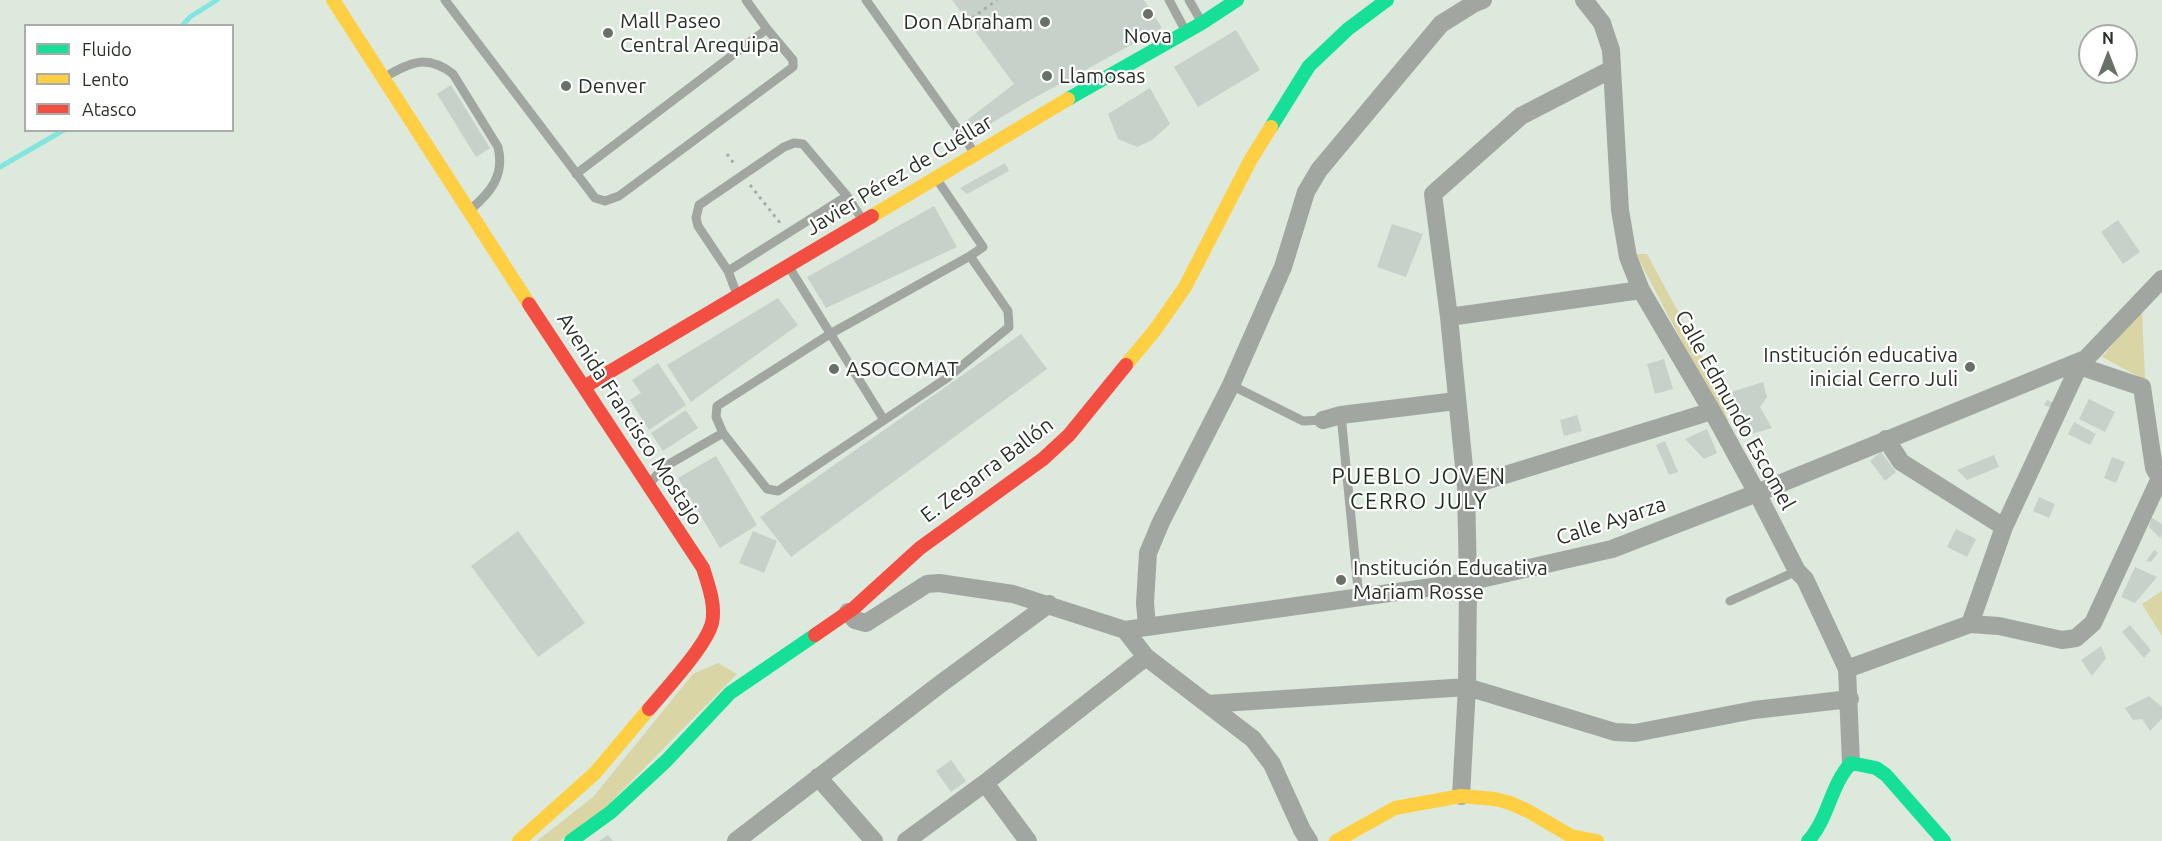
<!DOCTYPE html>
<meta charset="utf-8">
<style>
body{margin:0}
#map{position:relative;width:2162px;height:841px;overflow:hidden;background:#dde9dd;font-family:Ubuntu,sans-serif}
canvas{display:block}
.legend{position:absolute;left:24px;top:24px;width:210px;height:108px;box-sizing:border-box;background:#fff;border:2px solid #a9ada9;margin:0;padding:8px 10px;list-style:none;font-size:18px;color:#293128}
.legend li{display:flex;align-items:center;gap:12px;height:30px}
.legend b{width:30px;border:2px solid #a9ada9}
.north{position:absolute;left:2078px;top:24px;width:60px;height:60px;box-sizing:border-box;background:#fff;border:2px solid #a9ada9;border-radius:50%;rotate:0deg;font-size:16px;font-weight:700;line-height:24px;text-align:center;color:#293128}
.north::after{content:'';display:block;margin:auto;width:21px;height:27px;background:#687167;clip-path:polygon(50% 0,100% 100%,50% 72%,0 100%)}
</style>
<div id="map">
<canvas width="2162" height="841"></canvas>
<ul class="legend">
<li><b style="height:8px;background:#16e098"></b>Fluido</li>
<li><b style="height:8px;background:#ffcf43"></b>Lento</li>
<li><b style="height:8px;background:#f24e42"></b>Atasco</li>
</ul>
<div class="north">N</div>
</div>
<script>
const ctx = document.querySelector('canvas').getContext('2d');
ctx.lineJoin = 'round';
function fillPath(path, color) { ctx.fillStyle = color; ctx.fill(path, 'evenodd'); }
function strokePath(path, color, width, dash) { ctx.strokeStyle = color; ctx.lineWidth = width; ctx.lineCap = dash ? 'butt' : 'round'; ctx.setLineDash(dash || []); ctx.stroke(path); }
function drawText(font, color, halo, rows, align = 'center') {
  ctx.font = font + ' Ubuntu,sans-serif'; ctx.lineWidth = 4.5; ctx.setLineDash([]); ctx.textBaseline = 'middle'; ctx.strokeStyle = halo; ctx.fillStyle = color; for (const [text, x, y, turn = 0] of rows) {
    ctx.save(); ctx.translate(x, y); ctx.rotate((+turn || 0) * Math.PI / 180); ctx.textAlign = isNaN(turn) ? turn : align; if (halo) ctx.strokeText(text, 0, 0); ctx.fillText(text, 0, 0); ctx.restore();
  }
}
const green = new Path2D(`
 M1636,254H1647L1716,382L1729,425L1703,382Z
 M2142,310L2145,380L2102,357Z
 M2162,591V636L2142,604Z
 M718,663L737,674L602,811L560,841H537L593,797L693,674Z`);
const stream = new Path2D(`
 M182,26L190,17L217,0
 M0,167L64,130`);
const building = new Path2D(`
 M952,0H1144L1162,28L1025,103L970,136L962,124L1014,84Z
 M1236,30L1260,70L1198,107L1174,67Z
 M451,85L490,148L476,157L437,94Z
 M1150,88L1170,124L1152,140L1137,147L1118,139L1108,114Z
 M1005,163L1009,171L967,194L960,188Z
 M934,206L957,247L826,308L807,277Z
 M2118,220L2140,252L2123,264L2101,232Z
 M1392,224L1423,234L1406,277L1377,267Z
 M778,298L798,325L691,402L667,365Z
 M1021,334L1047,369L791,557L760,517Z
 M1664,359L1673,389L1655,394L1647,364Z
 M658,363L686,405L649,430L630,400L641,393L632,380Z
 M1763,382L1767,397L1760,407L1772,428L1741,437L1728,393Z
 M2089,399L2115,412L2105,432L2079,419Z
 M2047,400L2058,404L2056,410L2044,405Z
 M686,410L698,428L663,451L651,433Z
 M1577,415L1582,431L1564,436L1560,420Z
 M2074,422L2096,434L2090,445L2068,434Z
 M1707,429L1717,453L1704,459L1685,439Z
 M1665,441L1678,472L1669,475L1656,445Z
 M1881,452L1896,472L1885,481L1870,461Z
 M1994,455L1999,467L1967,480L1957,470Z
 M716,456L757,525L720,548L678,478Z
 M2112,457L2125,462L2116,483L2104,478Z
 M2039,497L2055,504L2049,518L2033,511Z
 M2151,517L2162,524V535L2160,538L2149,527Z
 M1956,529L1976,539L1967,557L1947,547Z
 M518,531L585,623L538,657L471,566Z
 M753,531L777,541L764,573L739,563Z
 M2154,550L2158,553L2151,562L2146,561Z
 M2135,567L2157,577L2135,603L2121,597Z
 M2130,625L2151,650L2144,658L2122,632Z
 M2101,646L2106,658L2092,676L2081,660Z
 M2149,696L2162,707V719L2150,731L2142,719L2133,720L2125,708Z
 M951,760L966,781L951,792L936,771Z
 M608,835L613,841H599Z`);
const path = new Path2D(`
 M972,18L997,0
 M727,154L735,165
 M750,185L781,224`);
const lane = new Path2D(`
 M445,0L595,198L605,201L619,196L793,67V60L767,29L746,0
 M866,0L974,152
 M1169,0L1185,30
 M1189,0L1201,21
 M385,77C411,62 427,54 453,74L498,147C505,176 490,193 470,210
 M576,174L767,29
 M938,181L983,247L970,256L1008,311L1009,327L947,378L778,491L767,489L723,433L716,417L717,406L830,334L970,256
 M789,267L884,420
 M728,271L698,226L696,218L699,205L784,147L794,143L803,144L847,196
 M736,292L728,271L847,196L862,219
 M1231,385L1303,421L1323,420
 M1341,415L1359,599
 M649,484L664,467L723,433
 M1730,601L1797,571`);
const street = new Path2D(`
 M1584,0L1602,23L1611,50L1620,210L1628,257L1641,290L1712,411L1757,493L1797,571L1805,579L1847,669L1851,763
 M1449,317L1641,290
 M1323,420L1341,415L1456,401
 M1886,439L1901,462L2004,527
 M1466,487L1712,411
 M848,612L855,620L866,623L927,584L939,583L1013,594L1125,630L1146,657L1253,739L1272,764L1302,830L1309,841
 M1970,624L2004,527L2079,366L2162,279
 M1147,626L1145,603L1148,553L1161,522L1231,385L1283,267L1306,192L1319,170L1441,24L1473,4L1483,0
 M1125,630L1468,582L1612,549L1757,493L2085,359
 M1847,669L1970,624L1999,626L2062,640L2076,638L2093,623L2160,478L2154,468L2142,387L2079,366
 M1207,704L1467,687L1615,732L1635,733L1754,710L1850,699
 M818,777L874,841
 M985,783L1028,841
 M1461,796L1467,687L1468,582L1466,487L1449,317L1433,194L1521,116L1612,69
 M736,841L939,685L1049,604
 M906,841L985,783L1146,657`);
const fast = new Path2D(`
 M1068,99L1202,23L1237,0
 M1271,127L1309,66L1348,29L1387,0
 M571,841L611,812L666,761L730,693L815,635
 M1808,841C1829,818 1830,786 1851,763L1876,768L1886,775L1944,841`);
const slow = new Path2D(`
 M333,0L529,304
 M872,216L1068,99
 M1126,365L1155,330L1185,287L1251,159L1271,127
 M519,841L595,773L649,709
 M1336,841L1395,808L1461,796L1495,799L1510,803L1528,811L1571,836L1597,841`);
const jam = new Path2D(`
 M529,304L703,568C708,584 716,605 712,623C706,646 666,689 649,709
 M584,387L872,216
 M815,635L854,608L920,548L1043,459L1069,435L1126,365`);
const markers = [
 [1148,14,6,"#687167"],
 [1045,22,6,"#687167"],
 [608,33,6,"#687167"],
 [1047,76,6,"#687167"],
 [566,86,6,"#687167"],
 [1970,367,6,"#687167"],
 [834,369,6,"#687167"],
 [1341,580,6,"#687167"]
];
const poiNames = [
 ["Mall Paseo",620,21],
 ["Central Arequipa",620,45],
 ["Don Abraham",1033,22,"right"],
 ["Nova",1148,36,"center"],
 ["Llamosas",1059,76],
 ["Denver",578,86],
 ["Institución educativa",1958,355,"right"],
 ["inicial Cerro Juli",1958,379,"right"],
 ["ASOCOMAT",846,369],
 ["Institución Educativa",1353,568],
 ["Mariam Rosse",1353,592]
];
const streetNames = [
 ["Javier Pérez de Cuéllar",899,175,-31],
 ["Calle Edmundo Escomel",1735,410,61],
 ["Avenida Francisco Mostajo",630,419,57],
 ["E. Zegarra Ballón",987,470,-37],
 ["Calle Ayarza",1611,521,-18]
];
const neighbourhoodNames = [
 ["PUEBLO JOVEN",1419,477],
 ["CERRO JULY",1419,502]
];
fillPath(green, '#dad5a5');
strokePath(stream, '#82e6de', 5);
fillPath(building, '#c6d1c9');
strokePath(path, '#a7aea6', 3, [3, 4.5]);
strokePath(lane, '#a2a6a0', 9);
strokePath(street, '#a2a6a0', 18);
strokePath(fast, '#16e098', 14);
strokePath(slow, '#ffcf43', 14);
strokePath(jam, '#f24e42', 14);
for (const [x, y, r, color] of markers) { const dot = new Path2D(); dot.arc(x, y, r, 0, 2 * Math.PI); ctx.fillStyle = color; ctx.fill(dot); strokePath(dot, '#fff', 2); }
drawText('21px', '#293128', '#fff', poiNames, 'left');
drawText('21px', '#293128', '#fff', streetNames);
ctx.letterSpacing = '1.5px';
drawText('22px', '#1c2e1c', '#fff', neighbourhoodNames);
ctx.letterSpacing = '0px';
</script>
